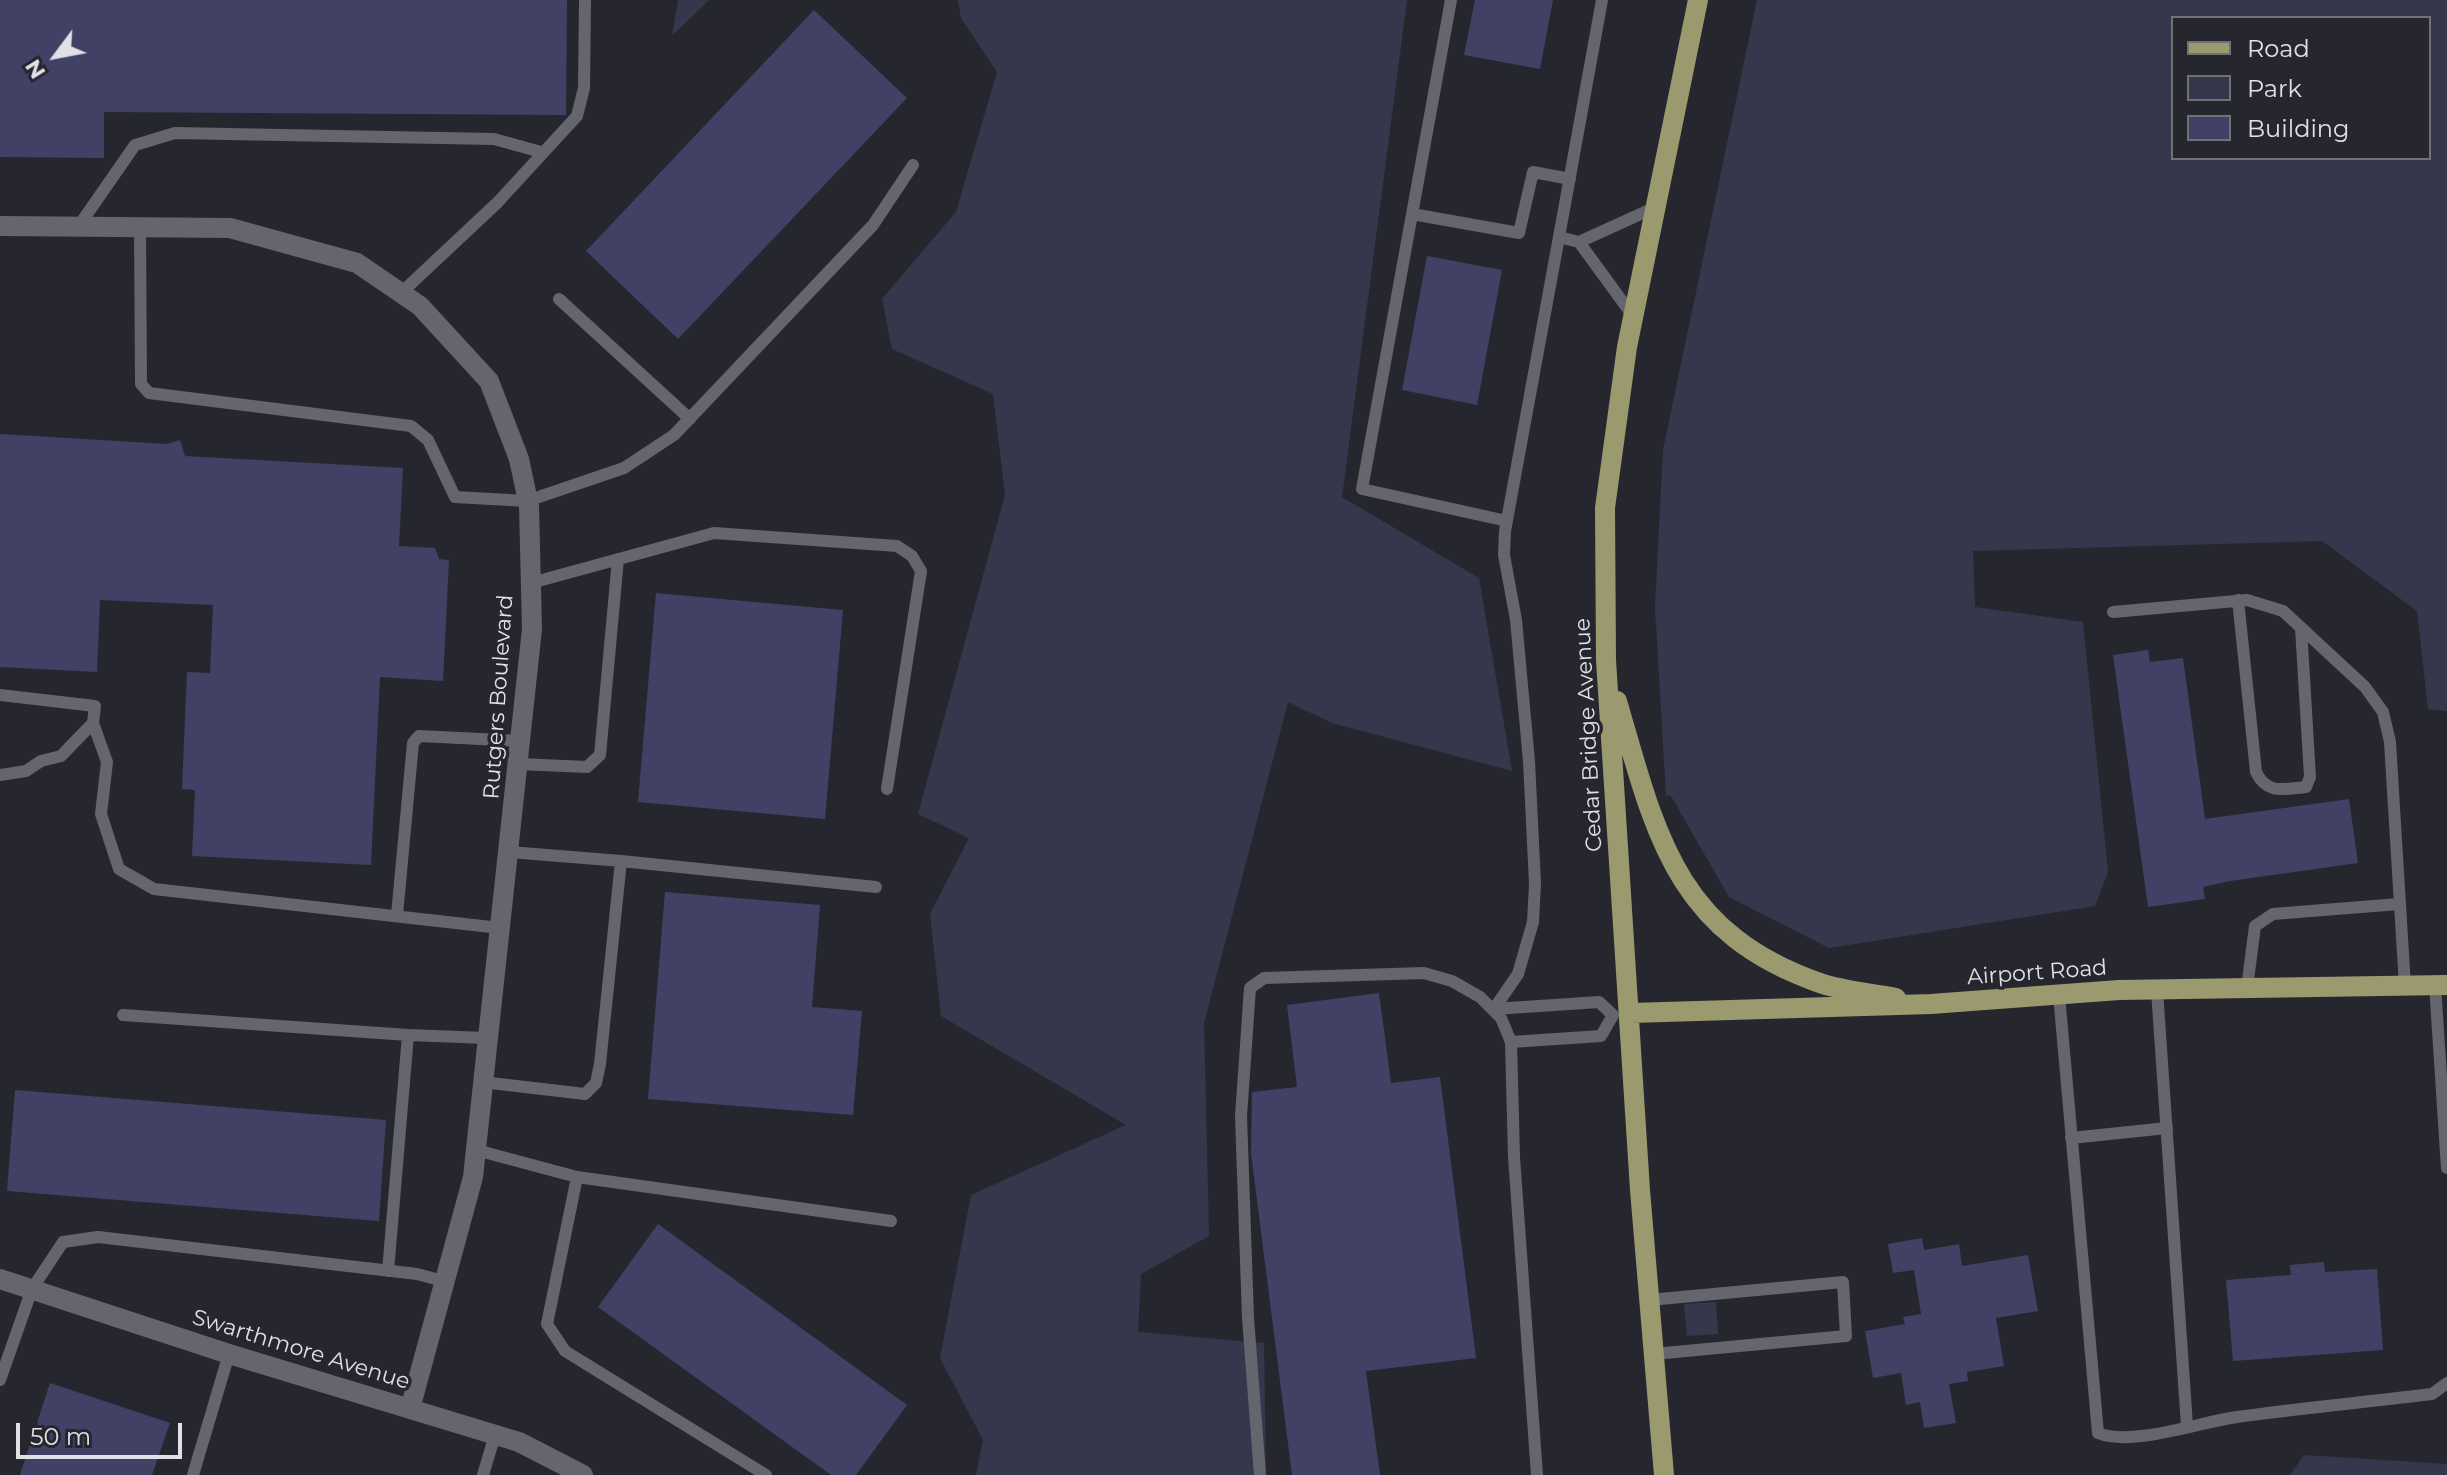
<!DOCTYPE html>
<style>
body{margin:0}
#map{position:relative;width:2447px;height:1475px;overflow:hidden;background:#26272e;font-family:Montserrat,sans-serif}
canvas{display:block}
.legend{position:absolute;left:2171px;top:16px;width:260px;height:144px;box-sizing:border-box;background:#26272e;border:2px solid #707177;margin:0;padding:10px 14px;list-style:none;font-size:24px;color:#e0e0e5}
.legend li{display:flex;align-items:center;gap:16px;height:40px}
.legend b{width:40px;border:2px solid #707177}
.north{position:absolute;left:16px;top:16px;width:80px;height:80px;-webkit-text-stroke:6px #26272e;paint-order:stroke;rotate:238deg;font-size:22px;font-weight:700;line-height:32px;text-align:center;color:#e0e0e5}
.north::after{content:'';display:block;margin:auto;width:28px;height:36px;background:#e0e0e5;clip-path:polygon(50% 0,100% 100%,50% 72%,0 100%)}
.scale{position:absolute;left:16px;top:1423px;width:166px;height:36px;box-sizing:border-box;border:4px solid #e0e0e5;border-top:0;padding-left:10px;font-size:24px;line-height:28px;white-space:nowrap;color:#e0e0e5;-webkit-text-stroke:6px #26272e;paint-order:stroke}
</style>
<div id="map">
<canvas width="2447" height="1475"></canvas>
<ul class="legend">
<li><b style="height:10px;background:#9b9a6e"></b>Road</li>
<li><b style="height:22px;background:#36374d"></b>Park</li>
<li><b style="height:22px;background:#414166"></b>Building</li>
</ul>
<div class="north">N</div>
<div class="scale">50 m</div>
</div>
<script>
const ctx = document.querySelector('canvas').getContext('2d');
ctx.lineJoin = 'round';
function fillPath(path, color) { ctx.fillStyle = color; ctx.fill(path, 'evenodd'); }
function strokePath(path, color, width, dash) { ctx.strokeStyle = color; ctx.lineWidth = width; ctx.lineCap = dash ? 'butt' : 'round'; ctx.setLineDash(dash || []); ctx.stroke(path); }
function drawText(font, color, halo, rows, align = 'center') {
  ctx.font = font + ' Montserrat,sans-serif'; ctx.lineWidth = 7; ctx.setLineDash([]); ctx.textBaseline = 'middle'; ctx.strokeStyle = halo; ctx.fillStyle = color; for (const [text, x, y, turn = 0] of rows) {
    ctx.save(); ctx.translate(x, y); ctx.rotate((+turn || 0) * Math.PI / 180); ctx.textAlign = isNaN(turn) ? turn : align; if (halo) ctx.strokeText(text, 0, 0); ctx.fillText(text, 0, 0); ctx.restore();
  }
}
const green = new Path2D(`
 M678,0H709L672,36Z
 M958,0H1407L1342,497L1479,578L1512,771L1332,723L1288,702L1204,1023L1209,1236L1141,1274L1138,1332L1264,1343L1266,1475H976L983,1440L940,1358L971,1195L1126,1125L941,1016L930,914L969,838L918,814L1005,495L993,394L892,349L882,299L956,212L997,72L961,18Z
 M1757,0H2447V711L2428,709L2417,611L2322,541L1973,551L1975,607L2083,622L2108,872L2095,906L1829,948L1729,897L1671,796L1666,795L1655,607L1663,450ZM2173,18H2429V158H2173Z
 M1716,1302L1718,1334L1687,1336L1684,1304Z
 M2304,1455L2447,1464V1475H2290Z`);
const building = new Path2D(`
 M0,0H567L566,115L104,112V158L0,157Z
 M1475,0H1553L1540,69L1464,55Z
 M814,10L907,98L678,339L586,251Z
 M1427,256L1502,270L1477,405L1402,390Z
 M0,434L167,444L180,440L185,456L403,468L399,546L435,548L439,559L449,560L443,681L380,677L371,865L192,856L195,790L182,789L187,672L210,673L213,605L100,600L97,672L0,667Z
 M656,593L843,610L825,819L638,802Z
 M2148,650L2150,662L2183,658L2205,819L2349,799L2358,863L2230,881L2203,887L2205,899L2148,907L2113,655Z
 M665,892L820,905L812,1007L862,1011L853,1115L648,1099Z
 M1379,993L1391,1083L1440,1077L1476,1358L1366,1371L1380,1475H1292L1251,1153L1252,1092L1297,1087L1287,1005Z
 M15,1090L386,1120L379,1221L7,1191Z
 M658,1224L907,1405L856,1475H831L598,1307Z
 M1922,1238L1924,1250L1959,1244L1962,1266L2028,1255L2038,1311L1996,1318L2004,1366L1967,1372L1968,1381L1949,1384L1956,1423L1924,1428L1920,1402L1906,1405L1901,1373L1873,1378L1865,1331L1905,1324L1903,1317L1921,1314L1914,1270L1893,1273L1888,1244Z
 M2324,1262L2325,1272L2377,1269L2383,1350L2233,1361L2226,1280L2291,1275L2290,1265Z
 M50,1383L170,1423L152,1475H20Z`);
const lane = new Path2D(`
 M1451,0L1362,489L1507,521
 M1412,214L1519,233L1533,172L1570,179
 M78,227L135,145L175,133L494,139L541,152
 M140,227L141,384L149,393L411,426L428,440L455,497L527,501L624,468L674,435L873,225L913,165
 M1559,237L1602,0
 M1579,242L1656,207
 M401,293L497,203L577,116L584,88L585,0
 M559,299L690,419
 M531,583L714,533L897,546L912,556L921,571L887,789
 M2238,600L2256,772C2267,795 2284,789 2306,787L2310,777L2301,628
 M2113,612L2247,600L2283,611L2365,687L2383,712L2390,742L2405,986
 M0,695L95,706L93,723L61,756L41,761L26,771L0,775
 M93,723L107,762L101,814L119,869L154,889L500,928
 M519,764L587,767L600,755L618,559
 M621,861L876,887
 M397,915L413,743L419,736L521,741
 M2435,985L2447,1168
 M2247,988L2255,926L2273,914L2399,904
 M2157,990L2187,1426
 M2059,995L2098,1433C2132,1447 2200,1422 2237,1417C2302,1408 2367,1402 2432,1394L2447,1383
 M1494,1009L1518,974L1533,922L1535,884L1529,761L1516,620L1504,555L1505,531L1559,237L1579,242L1633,316
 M1494,1009L1599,1002L1613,1015
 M123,1015L408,1035
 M1511,1042L1601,1036L1613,1015
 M482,1082L585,1094L596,1083L600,1064L621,861L510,852
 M2071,1138L2167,1128
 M476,1150L577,1177
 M388,1271L408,1035L486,1038
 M1649,1300L1843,1282L1846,1336L1654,1354
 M0,1380L32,1289L63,1242L98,1237L417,1274L447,1282
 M193,1475L229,1354
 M483,1475L495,1435
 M766,1475L565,1351L547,1324L577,1177L891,1221
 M1260,1475L1248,1318L1241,1116L1250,988L1264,978L1424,973L1452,981L1480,997L1501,1018L1511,1042L1514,1157L1537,1475`);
const street = new Path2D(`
 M0,226L230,228L357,263L420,306L489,381L519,459L529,506L532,629L473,1177L410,1409
 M0,1279L229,1354L519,1442L583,1475`);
const primary = new Path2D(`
 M1617,701C1655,831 1674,931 1817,982C1841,991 1870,993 1896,998
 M1631,1013L1931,1004L2119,990L2447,985
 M1664,1475L1640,1190L1606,660L1605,508L1627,347L1698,0`);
const streetNames = [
 ["Rutgers Boulevard",499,697,-86],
 ["Cedar Bridge Avenue",1589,735,-93],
 ["Airport Road",2037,973,-4],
 ["Swarthmore Avenue",301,1350,17]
];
fillPath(green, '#36374d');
fillPath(building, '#414166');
strokePath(lane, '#65656d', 12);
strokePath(street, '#65656d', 20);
strokePath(primary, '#9b9a6e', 20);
drawText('22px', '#e0e0e5', '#26272e', streetNames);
</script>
